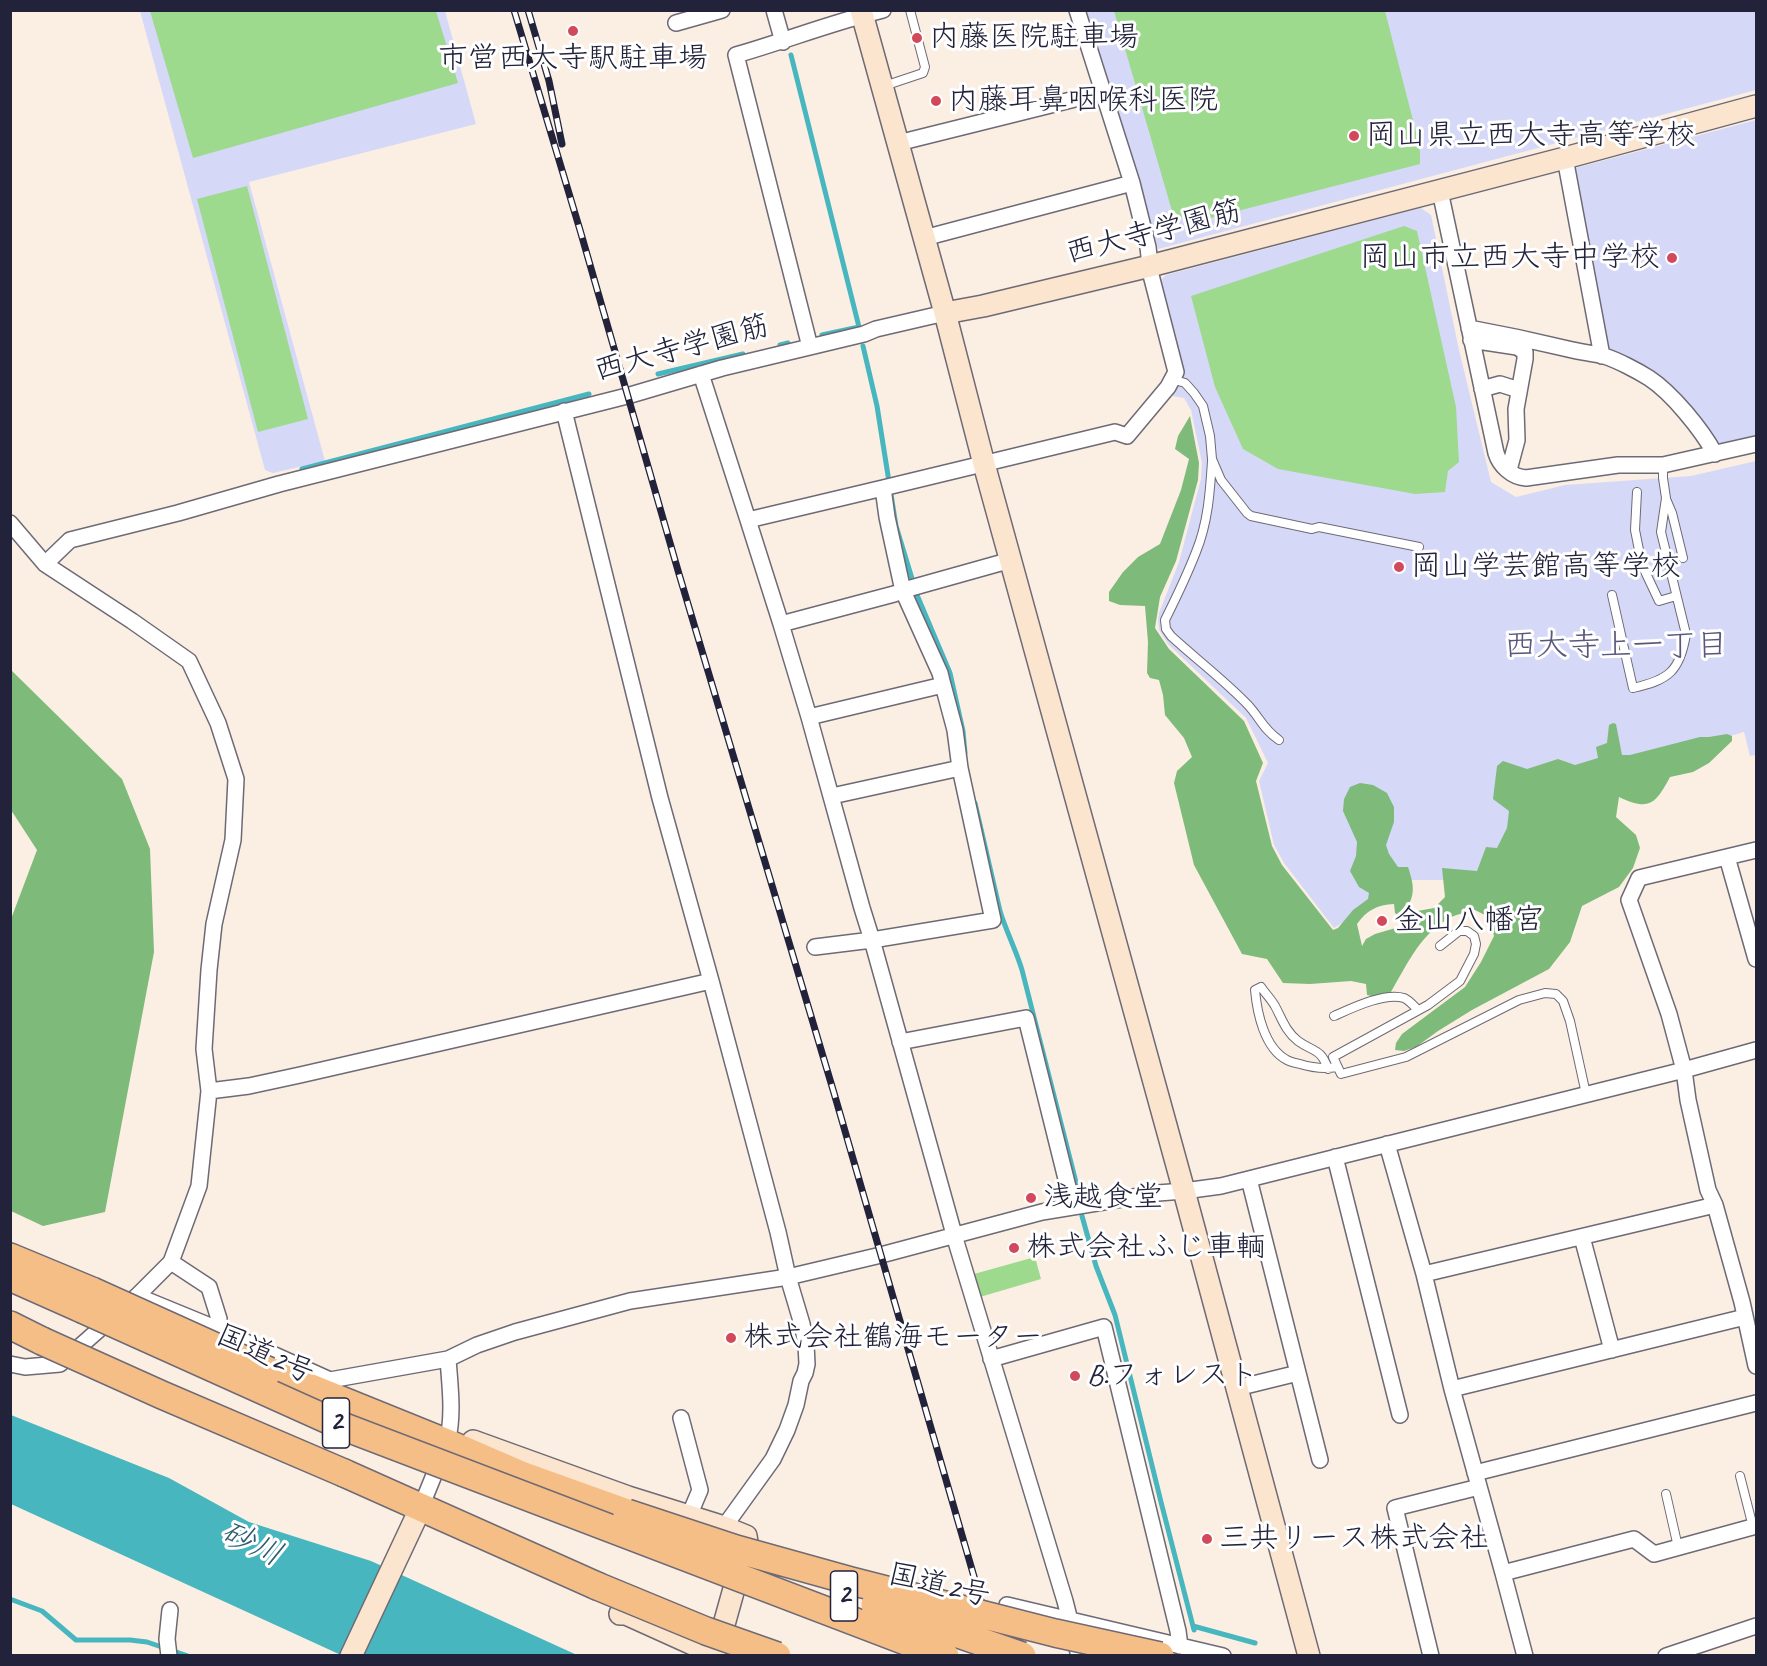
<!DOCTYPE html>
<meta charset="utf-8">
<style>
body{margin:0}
#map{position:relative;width:1767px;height:1666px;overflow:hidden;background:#faefe2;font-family:Caveat,sans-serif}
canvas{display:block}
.frame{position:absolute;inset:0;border:12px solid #22223b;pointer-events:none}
</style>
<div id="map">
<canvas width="1767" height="1666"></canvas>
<div class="frame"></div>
</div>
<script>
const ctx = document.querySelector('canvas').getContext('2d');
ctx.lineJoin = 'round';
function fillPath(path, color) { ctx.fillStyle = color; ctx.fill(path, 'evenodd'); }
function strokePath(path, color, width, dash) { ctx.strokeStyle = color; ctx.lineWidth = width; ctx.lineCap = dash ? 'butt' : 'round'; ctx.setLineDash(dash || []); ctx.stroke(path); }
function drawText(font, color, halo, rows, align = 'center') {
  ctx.font = font + ' Caveat,"Klee One",sans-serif'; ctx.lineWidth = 6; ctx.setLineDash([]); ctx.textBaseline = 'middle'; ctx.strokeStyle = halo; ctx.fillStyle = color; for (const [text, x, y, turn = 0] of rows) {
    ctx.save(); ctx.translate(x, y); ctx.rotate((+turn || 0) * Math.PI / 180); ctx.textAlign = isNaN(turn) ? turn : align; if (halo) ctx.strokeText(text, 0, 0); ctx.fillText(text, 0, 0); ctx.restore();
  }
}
const built = new Path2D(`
 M140,11H445L476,124L249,182L325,461L273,473L265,470Z
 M1086,11H1756V90L1158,249L1139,182Z
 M1756,120V435L1718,444L1652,371L1604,347L1572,169Z
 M1421,208L1431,215L1459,350L1491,482L1516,497L1565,485L1691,476L1756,461V755L1750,756L1744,732L1706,743L1473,880H1412L1334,928L1284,863L1274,845L1259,781L1268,763L1246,718L1168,644L1159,630L1158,621L1159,613L1179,562L1201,479L1202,463L1191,410L1184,398L1167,395L1181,373L1158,283L1166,275Z`);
const green = new Path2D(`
 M150,11H436L458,83L193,158Z
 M1114,11H1385L1417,136L1420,152V164L1191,223L1172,211Z
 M247,186L308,419L258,432L197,199Z
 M1404,226L1417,231L1456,407L1459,462L1448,471L1445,492L1415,494L1278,469L1243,449L1215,387L1191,296Z
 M1035,1257L1041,1279L980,1297L974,1274Z`);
const forest = new Path2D(`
 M1190,416L1199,463L1198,480L1176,561L1160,597L1155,628L1169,649L1244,721L1263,763L1256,781L1272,846L1282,865L1333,930L1338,928L1353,910L1368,899L1369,893L1359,887L1350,871L1356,856L1357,842L1343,811L1344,799L1350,787L1360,783L1373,785L1387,793L1394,807V822L1386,845L1389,854L1398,867H1408C1415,888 1416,898 1400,917L1395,913L1394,904C1377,905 1367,910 1357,924L1362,946L1366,939L1375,934L1399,927L1412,912L1434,908L1445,897L1442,868L1477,871L1486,847L1497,848L1507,828L1509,811L1493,799L1497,766L1503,761L1527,769L1558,759L1575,765L1598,758L1596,747L1607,743L1609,725L1613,723L1616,724L1622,755H1630L1700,737H1709L1727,734L1732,736V741L1709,763L1693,772L1670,777C1655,805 1649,811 1619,797L1616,817L1636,835L1640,848L1633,868L1619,887L1582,906L1570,942L1549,969L1472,1010L1438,1031L1416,1047L1404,1051L1395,1050L1396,1043L1402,1034L1465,987L1481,962L1494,936L1489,917L1475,910C1466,913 1455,914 1448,919C1418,936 1405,969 1388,997H1376L1367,995L1366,984L1351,981L1310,984L1283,983L1267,959L1242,954L1194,865L1174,783L1177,771L1192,757L1184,738L1165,715L1163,695L1159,680L1150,678L1147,673L1148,642L1145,606L1120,605L1109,601V592L1123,572L1138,557L1160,544L1181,490L1189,459L1175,449L1178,436Z
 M11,670L122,779L150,849L154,952L105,1212L43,1226L11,1211V919L37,850L11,810Z`);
const water = new Path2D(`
 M11,1415L169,1478L249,1522L371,1561L577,1655H341L11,1504Z`);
const stream = new Path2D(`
 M791,55L859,327L822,335
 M780,345L788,343
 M863,346L877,406L896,526L917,595L950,673L963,731L965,753
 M658,374L743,354
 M302,469L589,394
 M975,803L1000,911C1006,931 1016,950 1022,970L1079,1194
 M1082,1216L1096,1266L1115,1315L1161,1502L1194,1630
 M10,1599L42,1611L76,1640H130L147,1642L188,1656
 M1193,1626L1255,1643`);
const lane = new Path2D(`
 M884,86L923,73L925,67L910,10
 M1172,379L1185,383L1194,393L1203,406L1210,436L1212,459L1221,480L1247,513L1251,516L1312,529L1319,527L1419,547
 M1212,461C1210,492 1208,523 1196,552C1187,575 1176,598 1165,620L1166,629L1171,636C1196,659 1224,680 1248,705C1260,718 1263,729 1279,740
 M1637,492L1635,530L1642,565L1659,601L1676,596
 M1666,499L1672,513L1683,558
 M1612,595L1633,688C1668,680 1680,672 1686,634L1661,532L1666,498L1663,478V465
 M1440,946L1459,931H1467L1474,936L1476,944L1474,954L1460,981L1428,1005L1333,1057L1341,1074L1406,1057L1519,1000L1545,993L1556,994L1563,1001L1570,1021L1586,1094
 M1334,1016C1352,1008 1385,992 1404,998C1409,1000 1414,1006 1418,1010
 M1328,1069C1321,1048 1313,1052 1298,1041C1286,1032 1282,1019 1275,1006C1271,999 1265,993 1261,987L1255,990C1257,1012 1264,1048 1287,1060C1290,1062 1296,1063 1300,1064C1313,1068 1325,1069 1337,1067
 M1740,1476L1753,1527
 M1666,1494L1678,1547`);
const street = new Path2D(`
 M774,10L783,42
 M676,23L722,10
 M898,143L1103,92
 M1565,158L1602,356
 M1440,191L1496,453C1500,466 1512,477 1526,478L1618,465H1663L1756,444
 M924,238L1132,183
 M1469,328C1502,334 1535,341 1568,349C1579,352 1592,353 1604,356C1617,360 1638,371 1649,378C1672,393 1702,430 1715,454
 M1471,340L1517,347L1525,352V359L1516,409L1517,440L1509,470
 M810,347L736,55C785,41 833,22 883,10
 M701,374L748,520
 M1482,389L1500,384L1519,390
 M564,411L660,798L711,981L778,1232L788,1277L802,1324L806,1344L807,1364L805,1373L801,1381L796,1405L787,1430L773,1459L724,1527
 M10,523L45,564L132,621L189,661L218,723L236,779L233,840L214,924L209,970L204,1049L209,1091L199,1186L171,1262L137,1296L60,1364L25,1367L10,1364
 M1011,560L911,588L894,594L781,624L809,717L862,908L872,940L957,1245L1065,1601L1079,1656
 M45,564L70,540L178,513L279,484L627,396L722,368L864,334L876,329L945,313
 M781,624L748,520L883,488
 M809,717L943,685L940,673L903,591L887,517L883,488L1115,432L1127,436L1168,387L1176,372L1151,275L1148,247L1132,183L1077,10
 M832,796L960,768
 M1756,850L1639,878L1629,900L1669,1014L1684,1070L1688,1100L1708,1190L1715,1205L1742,1302L1756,1366
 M1727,857L1756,959
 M815,947L872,940L993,920L960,768L955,730L943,685
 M900,1042L1026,1018L1073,1207
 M209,1091L249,1086L300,1075L711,981
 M1387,1144L1424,1274L1452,1389L1503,1573L1634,1539L1654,1554L1756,1526
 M1335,1157L1400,1415
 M1582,1237L1612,1350
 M171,1262L209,1287L219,1319L215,1328
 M1424,1274L1715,1205
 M137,1296L215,1328L330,1380L448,1359
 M991,1359L1104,1327L1178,1631L1180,1646
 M1298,1373L1320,1460
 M1237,1388L1298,1373L1249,1179
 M1452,1389L1745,1317
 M681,1418L700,1490L689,1516
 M1475,1473L1756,1403
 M421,1507L447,1443C454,1415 450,1387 448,1359L477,1345L515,1332L630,1301L788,1277L881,1255L1042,1212L1158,1193L1184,1191L1221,1186L1684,1070L1756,1050
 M1503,1573L1525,1656
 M1007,1605L1223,1656
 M169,1656L167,1639L170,1610
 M1431,1656L1395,1508L1479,1487
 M1666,1656L1756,1626`);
const secondary = new Path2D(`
 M861,10L945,313L984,464L1184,1191L1309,1656
 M945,313L983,306L1150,266L1565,158L1756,106
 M473,1441L628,1497L724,1527L746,1536L747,1542L718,1646L714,1651H708L626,1614H620
 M351,1656L421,1507`);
const highway = new Path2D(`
 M10,1257L92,1291
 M10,1277L82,1309
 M10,1325L42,1341
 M269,1371L447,1443L521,1475L627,1513
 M344,1473L597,1586`);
const rail = new Path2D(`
 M514,10L580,230L679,574L834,1093L997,1656
 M528,10L549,81L562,144`);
const highwayBridge = new Path2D(`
 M92,1291L269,1371
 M82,1309L342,1426L945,1656
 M42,1341L162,1395L344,1473
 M627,1513L736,1549L851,1581L1055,1633L1160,1656
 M597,1586L706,1631L777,1656
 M875,1605L1022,1656`);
const markers = [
 [573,31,6,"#d1495b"],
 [917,38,6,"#d1495b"],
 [936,101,6,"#d1495b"],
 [1354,136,6,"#d1495b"],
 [1672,258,6,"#d1495b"],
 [1399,567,6,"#d1495b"],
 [1382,921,6,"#d1495b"],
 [1031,1198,6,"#d1495b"],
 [1014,1248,6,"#d1495b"],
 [731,1338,6,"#d1495b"],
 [1075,1376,6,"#d1495b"],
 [1207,1539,6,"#d1495b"]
];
const shields = [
 [336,1423,27],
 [844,1596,27]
];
const shieldNames = [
 ["2",336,1423],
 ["2",844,1596]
];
const poiNames = [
 ["内藤医院駐車場",929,38],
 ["市営西大寺駅駐車場",573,59,"center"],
 ["内藤耳鼻咽喉科医院",948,101],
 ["岡山県立西大寺高等学校",1366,136],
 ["岡山市立西大寺中学校",1660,258,"right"],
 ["岡山学芸館高等学校",1411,567],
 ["金山八幡宮",1394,921],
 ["浅越食堂",1043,1198],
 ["株式会社ふじ車輌",1026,1248],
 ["株式会社鶴海モーター",743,1338],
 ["B.フォレスト",1087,1376],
 ["三共リース株式会社",1219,1539]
];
const streetNames = [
 ["西大寺学園筋",1154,233,-14],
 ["西大寺学園筋",682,349,-15],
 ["国道2号",265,1355,24],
 ["国道2号",939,1586,13]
];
const neighbourhoodNames = [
 ["西大寺上一丁目",1616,647]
];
const waterNames = [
 ["砂川",251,1545,25]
];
fillPath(built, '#d6d8f8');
fillPath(green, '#9dda8e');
fillPath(forest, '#7eba79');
fillPath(water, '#47b6bf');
strokePath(stream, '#47b6bf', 5);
strokePath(lane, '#6e6a75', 10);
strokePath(street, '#6e6a75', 18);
strokePath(secondary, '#6e6a75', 24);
strokePath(highway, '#6e6a75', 30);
strokePath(lane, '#fff', 8);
strokePath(street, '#fff', 15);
strokePath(secondary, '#fbe5cf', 21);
strokePath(highway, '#f6be87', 27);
strokePath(rail, '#22223b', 7);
strokePath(rail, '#fff', 4.5, [14]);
strokePath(highwayBridge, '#6e6a75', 30, []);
strokePath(highwayBridge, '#f6be87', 27);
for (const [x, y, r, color] of markers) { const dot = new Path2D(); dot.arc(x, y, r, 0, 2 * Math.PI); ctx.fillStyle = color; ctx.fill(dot); strokePath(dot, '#fff', 2); }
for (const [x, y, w] of shields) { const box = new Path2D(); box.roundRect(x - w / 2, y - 25, w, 50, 4.5); ctx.fillStyle = '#fff'; ctx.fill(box); strokePath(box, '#22223b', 1.5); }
drawText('bold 28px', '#22223b', null, shieldNames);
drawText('30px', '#22223b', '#fff', poiNames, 'left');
drawText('30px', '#22223b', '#fff', streetNames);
drawText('32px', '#5a577d', '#fff', neighbourhoodNames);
drawText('italic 32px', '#315d70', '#fff', waterNames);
</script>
